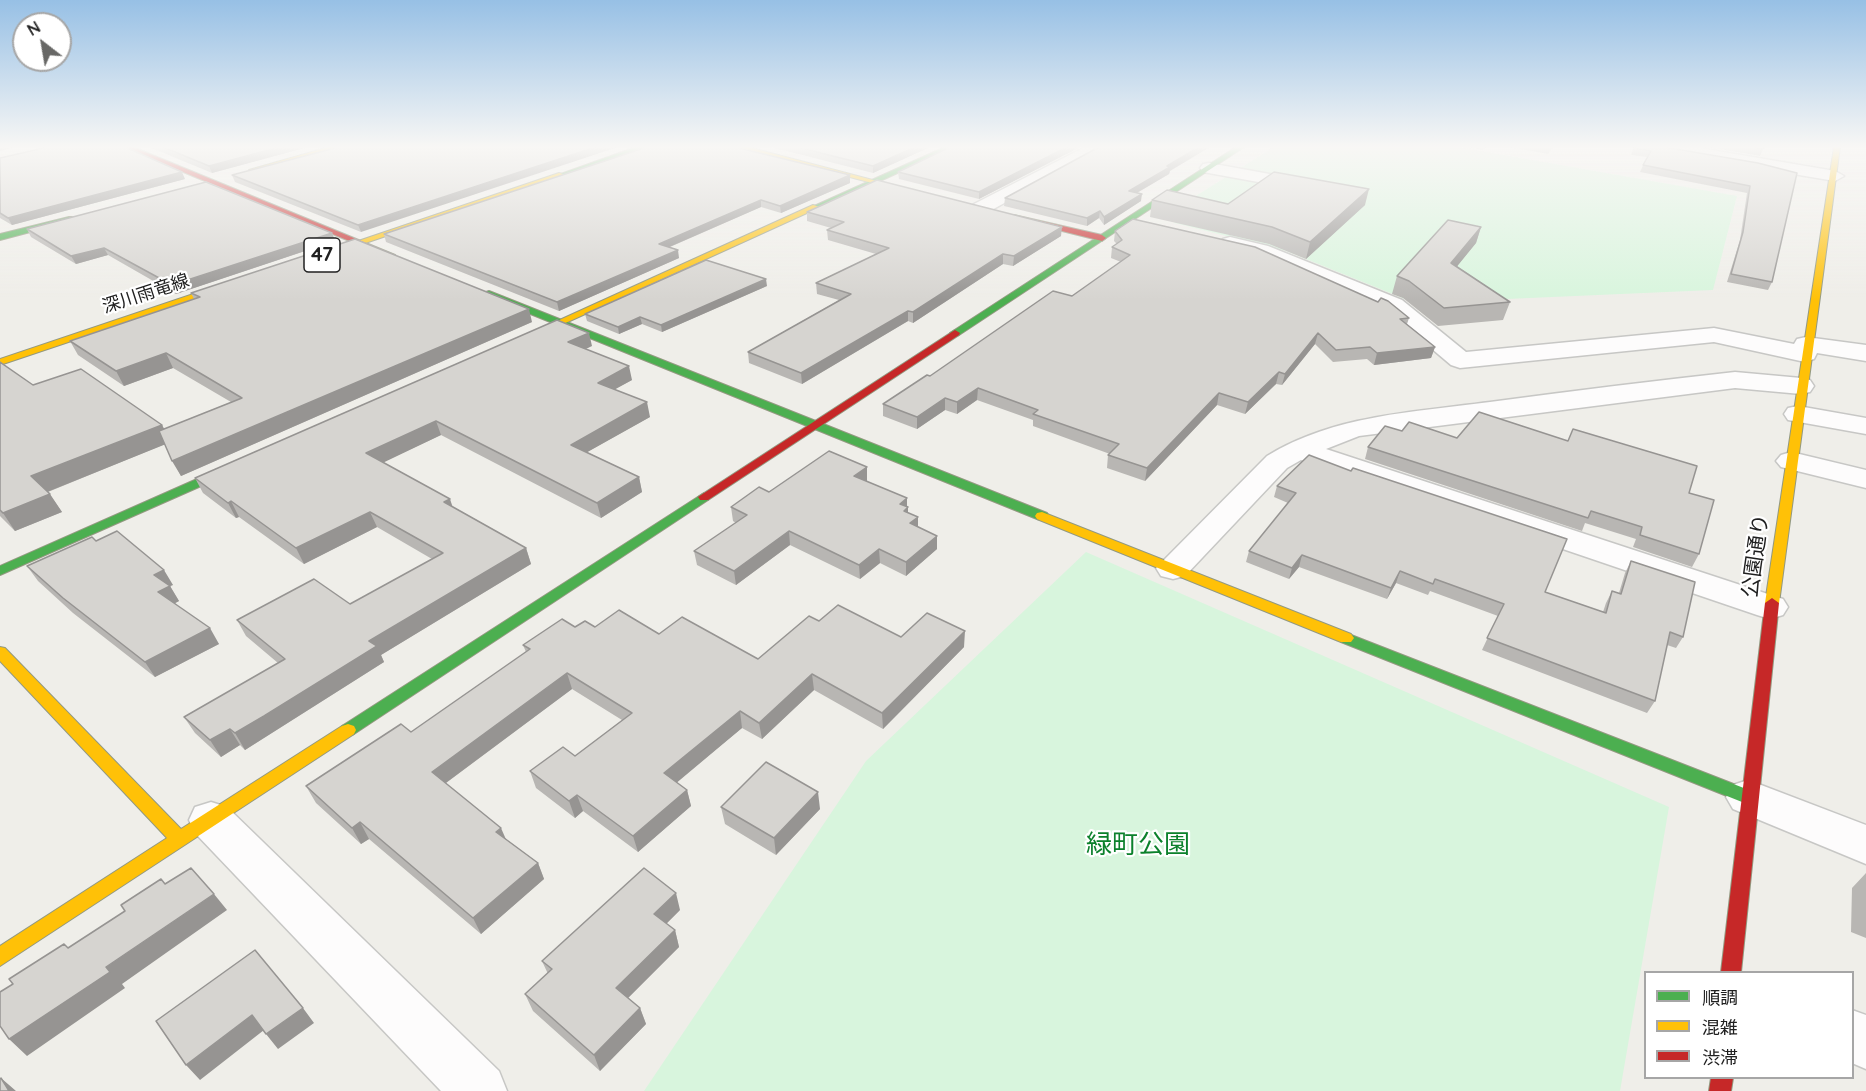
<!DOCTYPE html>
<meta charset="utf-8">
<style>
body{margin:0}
#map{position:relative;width:1866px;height:1091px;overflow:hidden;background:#efeee9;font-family:Quicksand,"Noto Sans JP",sans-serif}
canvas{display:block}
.legend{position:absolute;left:1644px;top:971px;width:210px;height:108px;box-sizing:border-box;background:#fff;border:2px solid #a6a6a6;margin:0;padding:8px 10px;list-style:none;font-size:18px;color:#202020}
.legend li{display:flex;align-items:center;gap:12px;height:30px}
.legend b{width:30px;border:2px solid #a6a6a6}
.north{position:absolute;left:12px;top:12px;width:60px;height:60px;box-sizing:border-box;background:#fff;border:2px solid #a6a6a6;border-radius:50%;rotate:329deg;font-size:16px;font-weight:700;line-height:24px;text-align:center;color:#202020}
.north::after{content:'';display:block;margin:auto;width:21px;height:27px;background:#686866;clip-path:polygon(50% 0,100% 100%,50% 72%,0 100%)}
</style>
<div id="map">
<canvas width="1866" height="1091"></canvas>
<ul class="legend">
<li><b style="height:8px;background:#4caf50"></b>順調</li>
<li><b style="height:8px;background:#ffc107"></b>混雑</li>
<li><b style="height:8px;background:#c62828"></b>渋滞</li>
</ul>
<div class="north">N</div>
</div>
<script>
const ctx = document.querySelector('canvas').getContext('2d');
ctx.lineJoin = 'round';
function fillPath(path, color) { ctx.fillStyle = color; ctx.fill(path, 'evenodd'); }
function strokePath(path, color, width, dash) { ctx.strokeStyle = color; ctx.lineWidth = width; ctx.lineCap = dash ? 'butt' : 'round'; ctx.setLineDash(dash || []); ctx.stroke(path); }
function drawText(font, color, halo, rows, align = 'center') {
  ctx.font = font + ' Quicksand,"Noto Sans JP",sans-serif'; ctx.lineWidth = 4.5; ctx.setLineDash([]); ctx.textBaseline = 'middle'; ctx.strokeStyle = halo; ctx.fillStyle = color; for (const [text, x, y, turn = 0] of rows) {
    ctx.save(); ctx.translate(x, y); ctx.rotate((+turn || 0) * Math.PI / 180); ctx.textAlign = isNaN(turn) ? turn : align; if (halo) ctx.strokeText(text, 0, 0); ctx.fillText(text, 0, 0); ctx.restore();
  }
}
const park = new Path2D(`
 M1274,147H1459L1737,196L1713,290L1415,303L1286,251L1175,223L1162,217Z
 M1086,552L1669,807L1620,1091H644L866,761Z`);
const street = new Path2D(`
 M1085,147H1106L988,212H974L971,208L974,204Z
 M1654,147H1694L1835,171L1844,176L1835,181L1662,152Z
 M1209,163L1308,181L1317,186L1308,191L1203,172L1200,168L1203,164Z
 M1230,237L1268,246L1402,300L1466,352L1714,328L1794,344L1797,339L1806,337L1866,345V361L1817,353L1814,359L1805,362L1714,342L1460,368L1451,365L1386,310L1254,255L1223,247L1220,243L1223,239Z
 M1735,372L1801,378L1810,380L1814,386L1810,392L1801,394L1735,388L1359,436L1326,449L1783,599L1788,607L1783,615L1770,619L1757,615L1301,460L1287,468L1185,576L1173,579L1161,576L1156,568L1267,456C1334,415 1414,412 1490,402C1572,391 1653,381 1735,372Z
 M1798,406L1866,418V434L1788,420L1784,414L1788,408Z
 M1791,452L1866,470V488L1781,467L1776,461L1781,455Z
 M1748,780L1866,825V864L1733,809L1726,797L1733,785Z
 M211,802L227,807L499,1071L507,1091H441L195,833L189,820L195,807Z
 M1852,1010L1866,1015V1069L1852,1063Z`);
const fast = new Path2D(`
 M636,147H647L565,177L558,175Z
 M945,147H954L819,209L812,207Z
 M1236,147H1244L959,335L955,336L950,333Z
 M69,217H72V221L0,240V234Z
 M489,291L1047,513L1049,516L1042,520L1037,519L486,296V292Z
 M240,460L246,464L244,467L0,575V566Z
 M704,493L710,497L708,500L354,734L348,736L342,734L340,730L342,726Z
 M1346,633L1754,792L1757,797L1754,802L1748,804L1742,802L1341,642L1338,638L1341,634Z`);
const slow = new Path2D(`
 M329,147H341L253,172L249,170Z
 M736,147H748L884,183L880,185Z
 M1834,147H1840L1779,603L1772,608L1765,603Z
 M559,173L566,175L321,258L314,256Z
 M813,205L820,207L550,330L542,328Z
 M235,280L238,281V285L0,365V359Z
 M1042,512L1351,634L1354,638L1351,642H1341L1037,519L1035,516L1037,513Z
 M0,647L5,648L181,829L342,726L348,724L354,726L356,730L354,734L0,966V946L167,838L0,661Z`);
const jam = new Path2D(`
 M123,147H133L395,255L388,257Z
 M1014,215L1102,235L1106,238L1102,241L1014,219Z
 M955,330L960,333L959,335L708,500H700L698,497Z
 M1772,598L1779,603L1741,972H1721L1765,603Z
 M1711,1078H1733L1731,1091H1709Z`);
const wall = new Path2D(`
 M149,147H308L212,173Z
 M339,147L361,232L235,182L232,175Z
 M771,147H930L873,173Z
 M1080,147L979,199L899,179L898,172Z
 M1469,147H1486L1483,150Z
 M1509,147H1553L1548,154Z
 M1634,147L1758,163L1772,282L1768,290L1727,282L1740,240L1747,193L1640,172L1647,157L1631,155Z
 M1709,147H1764L1760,156Z
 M0,158L185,179L12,225L0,218Z
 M1170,171L1169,174L1137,193L1141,201L1104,225L1099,218L1087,226L1004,206L1005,198Z
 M850,175V183L781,213L761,207L670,247L679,258L559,311L386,242L384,234Z
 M1152,200L1228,204L1365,205L1306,259L1269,244L1150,217Z
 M807,212L1061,236L1013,266L1003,264L913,323L908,321L802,384L749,363L748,352L839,300L817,294L816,283L876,254L828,240L827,230L831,228L807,221Z
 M1481,227L1476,243L1457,266L1510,302L1503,320L1438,326L1403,298L1392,294L1397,276Z
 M27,229L332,233L335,241L176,294L108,255L76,264L31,237Z
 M1115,231L1409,318L1407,324L1435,347L1431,358L1374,365L1367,359L1333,362L1315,344L1282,385L1276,384L1245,414L1217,405L1145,481L1107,468L1108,455L1110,454L1033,426V420L977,400L957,414L945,410L917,429L883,416V404L1072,296L1121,262L1111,258L1112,247L1117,244L1114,241Z
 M767,286L662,332L642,324L619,334L587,321L585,314Z
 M191,293L532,322L181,476L165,444L48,492L62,512L15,531L0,516V362L33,385L162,425L164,429L231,402L173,368L124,386L78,355L70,341L194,299Z
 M592,346L585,349L632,380L615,389L650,417L587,452L639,477L642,492L601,518L441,435L383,462L452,506L526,548L531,564L381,655L384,662L245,750L240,745L221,757L195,733L184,717L278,663L246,636L237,620L350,604L432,559L377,527L304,564L239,517L236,518L203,493L195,478Z
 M1402,431L1457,438L1689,493L1699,554L1692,567L1633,547L1636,539L1585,523L1582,531L1365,459L1368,447Z
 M867,467V481H866L907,498V507H908V513L918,527L937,549L906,576L880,563L860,579L790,545L736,585L697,565L694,551L736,523L733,521L731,507L769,492Z
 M1277,486L1545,592L1603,612L1606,603L1612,591L1619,593L1625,573L1631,561L1683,637L1676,648L1667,645L1655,701L1647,713L1482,650L1498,616L1430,591L1428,595L1396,583L1387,599L1299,567L1289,579L1246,562L1249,551L1288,503L1274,497Z
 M96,541L173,585L170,586L179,601L175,603L219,644L155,677L73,613L38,581L27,566Z
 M819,621L901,637L964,647L883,729L814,690L762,739L742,728L676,782L687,790L691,806L638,852L583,811L575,818L536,788L530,771L575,756L622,720L572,689L446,783L506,839L538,863L544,879L481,934L369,839L361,844L316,803L306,786L411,732L526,652L523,645L575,627H595L659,634L758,659Z
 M721,807L820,809L776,855L725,824Z
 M1866,873V938L1851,932L1852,888Z
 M680,910L666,924L675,930L679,947L628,998L640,1008L646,1024L600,1071L533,1011L525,994L548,974L542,961Z`);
const shadedWall = new Path2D(`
 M0,147H15L0,151Z
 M280,147H308L212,173L209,166Z
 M596,147H618L361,232L358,225Z
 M915,147H930L873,173V166Z
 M1067,147H1080L979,199V192Z
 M1199,147H1210L1170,171L1169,174L1128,198L1129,191L1167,166Z
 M182,172L185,179L12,225L8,218Z
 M850,175V183L781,213L780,206Z
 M1369,189L1365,205L1306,259L1310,242Z
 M1142,194L1141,201L1104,225V217Z
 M761,200V207L660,251L659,244Z
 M1100,211L1099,218L1087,226V218Z
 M1062,227L1061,236L1013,266L1014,256Z
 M1481,227L1476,243L1446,280L1451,263Z
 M332,233L335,241L176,294L172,285Z
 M104,248L108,255L76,264L71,256Z
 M678,250L679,258L559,311L557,302Z
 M1003,254V264L913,323V312Z
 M766,279L767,286L662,332L661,325Z
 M529,309L532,322L181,476L172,461Z
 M908,311V321L802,384L801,373Z
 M640,317L642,324L619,334L618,327Z
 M589,333L592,346L571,356L568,342Z
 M1318,333L1315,344L1282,385L1285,374Z
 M1435,347L1431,358L1374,365L1377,353Z
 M166,353L173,368L124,386L116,371Z
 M629,366L632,380L601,397L598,383Z
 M1279,372L1276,384L1245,414L1248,402Z
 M978,388L977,400L957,414V402Z
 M1219,393L1217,405L1145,481L1147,468Z
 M945,398V410L917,429V417Z
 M647,402L650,417L575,459L571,445Z
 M436,421L441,435L372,468L366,453Z
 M162,425L171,442L42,494L31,476Z
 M867,467V481L854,490V476Z
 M639,477L642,492L601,518L597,503Z
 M50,494L62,512L15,531L3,513Z
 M907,498V508L908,507V521L900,504Z
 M450,499L455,514L444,502Z
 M231,501L239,517L236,518L228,503Z
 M370,512L377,527L304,564L296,548Z
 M918,517V531L910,523Z
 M789,531L790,545L736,585L734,571Z
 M937,536V549L906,576V562Z
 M526,548L531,564L381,655L384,662L245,750L235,733L369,641Z
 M879,549L880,563L860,579L859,565Z
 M1302,555L1299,567L1289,579L1292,568Z
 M164,570L173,585L170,586L179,601L168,607L158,592L154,575Z
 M1400,571L1396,583L1387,599L1391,588Z
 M210,628L219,644L155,677L145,662Z
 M965,631L964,647L883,729L882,713Z
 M567,673L572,689L439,788L432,772Z
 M812,674L814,690L762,739L759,723Z
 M740,711L742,728L668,790L664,773Z
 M230,729L240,745L221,757L210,740Z
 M687,790L691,806L638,852L633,836Z
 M818,792L820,809L776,855L774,838Z
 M577,795L583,811L575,818L569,801Z
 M360,822L369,839L361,844L352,828Z
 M501,828L508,844L496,832Z
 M538,863L544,879L481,934L473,918Z
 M676,893L680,910L659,931L654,914Z
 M214,894L227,910L122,984L125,988L27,1056L9,1039L106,967Z
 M675,930L679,947L622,1004L616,988Z
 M303,1008L314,1023L278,1049L266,1034Z
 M640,1008L646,1024L600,1071L594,1055Z
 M252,1015L264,1030L200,1080L186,1065Z
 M1,1078L16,1091H9Z`);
const building = new Path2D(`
 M48,147H125L182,172L8,218L0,213V158Z
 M163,147H280L209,166Z
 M339,147H596L358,225L232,175Z
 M647,147H735L850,175L780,206L761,200L659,244L678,250L557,302L384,234Z
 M797,147H915L873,166Z
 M950,147H1067L979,192L898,172Z
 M1099,147H1199L1167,166L1170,167L1129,191L1142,194L1104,217L1100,211L1087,218L1005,198Z
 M1634,147H1664L1758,163L1797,173L1772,282L1731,274L1743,232L1750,186L1643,165L1651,151L1634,148Z
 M1751,147H1764L1763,149Z
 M1274,172L1369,189L1310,242L1272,227L1152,200L1167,190L1228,204Z
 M877,180L1062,227L1014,256L1003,254L913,312L908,311L801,373L748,352L851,294L816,283L889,248L827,230L844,222L807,212Z
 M206,182L332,233L172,285L104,248L71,256L27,229Z
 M1133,219L1255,247L1378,302L1381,298L1388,301L1409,318L1400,319L1435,347L1377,353L1370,347L1336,350L1318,333L1285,374L1279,372L1248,402L1219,393L1147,468L1108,455L1119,444L1033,414L1038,410L978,388L957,402L945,398L917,417L883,404L927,375L930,376L1053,291L1072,296L1130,255L1112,247L1122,240L1115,231Z
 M1448,220L1481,227L1451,263L1510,302L1444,308L1409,281L1397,276Z
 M355,239L529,309L172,461L159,431L242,398L166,353L116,371L70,341L200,297L191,293Z
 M706,260L766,279L661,325L640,317L618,327L585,314Z
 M557,320L589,333L568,342L629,366L598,383L647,402L571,445L639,477L597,503L436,421L366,453L450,499L444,502L526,548L369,641L377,646L264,716L235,733L230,729L210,740L184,717L285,659L237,620L314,579L350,604L443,553L370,512L296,548L231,501L228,503L195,478Z
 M0,362L33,385L81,369L162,425L31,476L50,494L3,513L0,510Z
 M1479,412L1568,441L1573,429L1697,466L1689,493L1714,500L1699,554L1640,535L1642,527L1591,511L1588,518L1368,447L1385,426L1402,431L1409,422L1457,438Z
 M829,451L867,467L854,476L907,498L900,504L908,507L904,511L918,517L910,523L937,536L906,562L879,549L859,565L789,531L734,571L694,551L747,515L731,507L759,487L769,492Z
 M1309,455L1351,471L1353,468L1567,539L1545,592L1606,613L1612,591L1621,594L1631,561L1695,582L1683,637L1670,632L1655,701L1487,638L1504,604L1435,579L1433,584L1400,571L1391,588L1302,555L1292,568L1249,551L1296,493L1277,486Z
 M117,531L164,570L154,575L170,586L158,592L210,628L145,662L63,598L27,566L92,537L96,541Z
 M838,605L901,637L927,613L965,631L882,713L812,674L759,723L740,711L664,773L687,790L633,836L577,795L569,801L530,771L563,747L575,756L632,713L567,673L432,772L501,828L496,832L538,863L473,918L360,822L352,828L306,786L401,724L411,732L530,649L523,645L562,619L575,627L585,621L595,627L619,610L659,634L682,617L758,659L809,616L819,621Z
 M766,762L818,792L774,838L721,807Z
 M191,868L214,894L106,967L110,972L9,1039L0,1026V992L13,984L9,979L64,944L68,948L125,911L121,905L161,879L165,884Z
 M644,868L676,893L654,914L675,930L616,988L640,1008L594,1055L525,994L552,969L542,961Z
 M255,950L303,1008L266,1034L252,1015L186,1065L156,1021Z
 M1,1078L9,1091H0V1079Z`);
const farStreetnames = [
 ["深川雨竜線",146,294,-18]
];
const shields = [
 [322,255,36]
];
const shieldNames = [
 ["47",322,255]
];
const streetNames = [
 ["公園通り",1756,556,-82]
];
const nearParknames = [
 ["緑町公園",1138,845]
];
fillPath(park, '#d8f5dd');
strokePath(street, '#c7c7c5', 3);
strokePath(fast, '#939980', 2);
strokePath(slow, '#939980', 2);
strokePath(jam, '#939980', 2);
fillPath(street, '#fdfcfc');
fillPath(fast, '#4caf50');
fillPath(slow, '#ffc107');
fillPath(jam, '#c62828');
fillPath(wall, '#b8b6b3');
fillPath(shadedWall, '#969492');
fillPath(building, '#d6d4d0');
strokePath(building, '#969492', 1.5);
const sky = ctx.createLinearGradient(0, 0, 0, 300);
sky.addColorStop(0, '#97c0e5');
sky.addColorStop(0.49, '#f8f7f5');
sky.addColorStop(1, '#f8f7f500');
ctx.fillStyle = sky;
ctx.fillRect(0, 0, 1866, 300);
drawText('18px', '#202020', '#fff', farStreetnames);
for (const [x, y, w] of shields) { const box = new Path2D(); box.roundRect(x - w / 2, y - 17, w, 34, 4.5); ctx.fillStyle = '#fff'; ctx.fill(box); strokePath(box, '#202020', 1.5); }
drawText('bold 20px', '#202020', null, shieldNames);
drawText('21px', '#202020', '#fff', streetNames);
drawText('26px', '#0c812c', '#fff', nearParknames);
</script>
